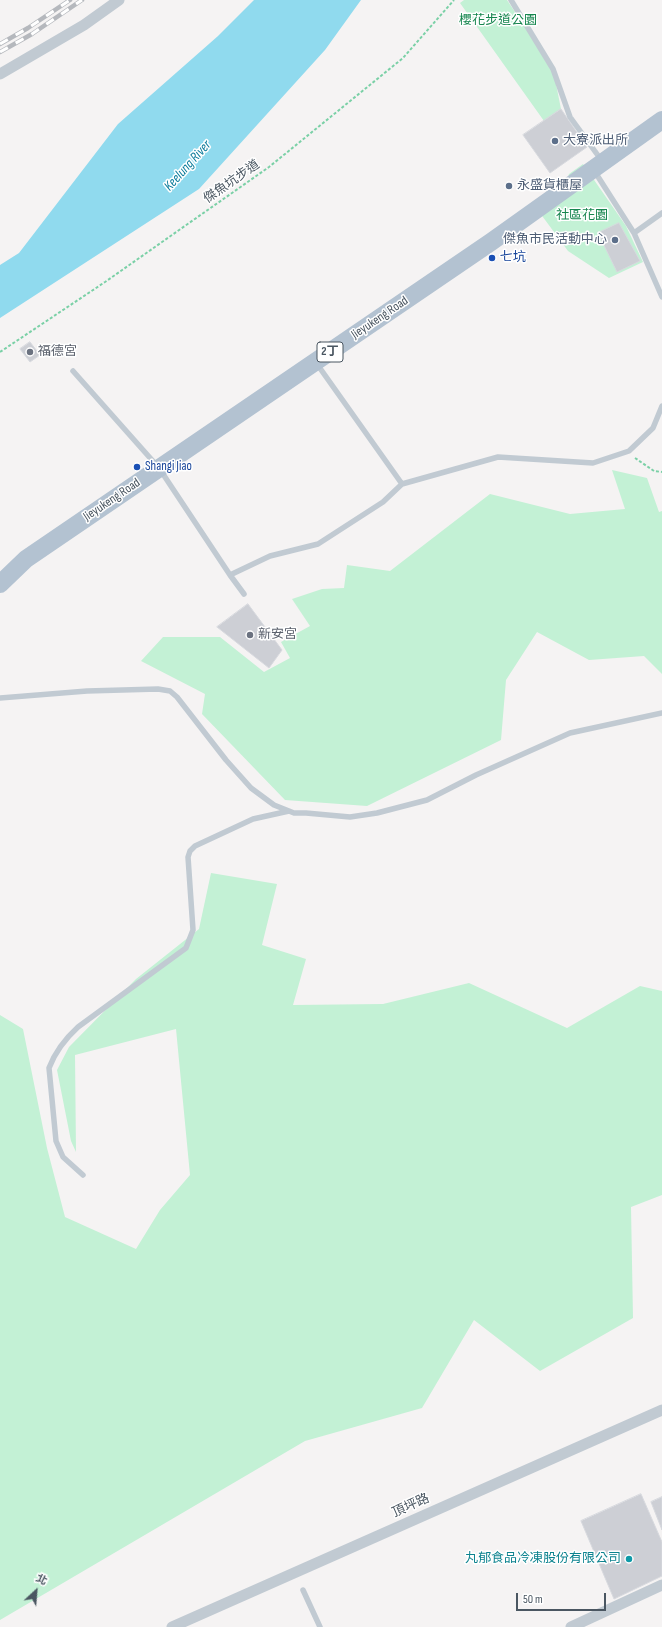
<!DOCTYPE html>
<meta charset="utf-8">
<style>
body{margin:0}
#map{position:relative;width:662px;height:1627px;overflow:hidden;background:#f5f3f3;font-family:"Sofia Sans Condensed","Noto Sans TC",sans-serif}
canvas{display:block}
.north{position:absolute;left:16px;top:1571px;width:40px;height:40px;-webkit-text-stroke:3px #fff;paint-order:stroke;rotate:26deg;font-size:11px;font-weight:700;line-height:16px;text-align:center;color:#4a5661}
.north::after{content:'';display:block;margin:auto;width:14px;height:18px;background:#4a5661;clip-path:polygon(50% 0,100% 100%,50% 72%,0 100%)}
.scale{position:absolute;left:516px;top:1593px;width:90px;height:18px;box-sizing:border-box;border:2px solid #4a5661;border-top:0;padding-left:5px;font-size:12px;line-height:14px;white-space:nowrap;color:#4a5661;-webkit-text-stroke:3px #fff;paint-order:stroke}
</style>
<div id="map">
<canvas width="662" height="1627"></canvas>
<div class="north">北</div>
<div class="scale">50 m</div>
</div>
<script>
const ctx = document.querySelector('canvas').getContext('2d');
ctx.lineJoin = 'round';
function fillPath(path, color) { ctx.fillStyle = color; ctx.fill(path, 'evenodd'); }
function strokePath(path, color, width, dash) { ctx.strokeStyle = color; ctx.lineWidth = width; ctx.lineCap = dash ? 'butt' : 'round'; ctx.setLineDash(dash || []); ctx.stroke(path); }
function drawText(font, color, halo, rows, align = 'center') {
  ctx.font = font + ' "Sofia Sans Condensed","Noto Sans TC",sans-serif'; ctx.lineWidth = 3; ctx.setLineDash([]); ctx.textBaseline = 'middle'; ctx.strokeStyle = halo; ctx.fillStyle = color; for (const [text, x, y, turn = 0] of rows) {
    ctx.save(); ctx.translate(x, y); ctx.rotate((+turn || 0) * Math.PI / 180); ctx.textAlign = isNaN(turn) ? turn : align; if (halo) ctx.strokeText(text, 0, 0); ctx.fillText(text, 0, 0); ctx.restore();
  }
}
const green = new Path2D(`
 M464,0H507L553,69L561,109L544,121L460,3Z
 M583,164L626,226L643,262L609,278L568,251L537,209L563,191L569,174Z
 M612,470L647,478L659,512L662,511V674L644,656L589,660L537,632L506,680L501,740L367,806L285,800L202,714L205,694L141,661L163,637H220L264,672L290,658L281,642L310,626L292,599L322,589L344,588L347,565L390,571L490,494L570,514L625,509Z
 M211,873L277,884L262,945L306,959L293,1005L383,1004L469,983L567,1028L640,986L662,991V1195L631,1207L633,1318L540,1371L474,1320L422,1408L305,1441L0,1620V1015L23,1029L47,1148L65,1217L136,1249L160,1210L190,1175L176,1029L75,1055L76,1152L71,1141L57,1070L69,1047L136,979L199,929Z`);
const water = new Path2D(`
 M254,0H361L325,50L199,189L0,318V265L19,253L118,124L218,36Z`);
const building = new Path2D(`
 M561,109L587,147L550,173L523,135Z
 M619,223L640,261L617,272L598,233Z
 M30,342L40,355L30,362L20,349Z
 M248,604L282,650L269,668L217,627Z
 M641,1494L662,1542V1576L614,1599L581,1521Z
 M662,1497V1530L651,1502Z`);
const path = new Path2D(`
 M0,352L105,282L269,167L403,58L454,0
 M635,458L654,471L662,472`);
const service = new Path2D(`
 M511,0L553,69L570,117L602,161
 M595,172L634,233L662,297
 M634,233L662,213
 M73,371L159,468L230,575
 M402,484L498,457L593,463L629,451L653,428L662,406
 M244,594L230,575L270,556L318,544L383,502L402,484L317,364
 M0,698L87,691L158,689L170,691L177,697L226,760L251,788L274,805L294,813H306L350,817L377,813L427,800L476,775L570,733L662,713
 M83,1175L63,1157L56,1141L49,1068C55,1052 66,1038 78,1027L186,948L193,930L188,857L190,851L195,846L253,819L289,811
 M303,1590L320,1627`);
const minor = new Path2D(`
 M0,74L84,25L119,0
 M172,1627L662,1410
 M571,1627L662,1585`);
const primary = new Path2D(`
 M0,584L26,559L491,242L662,120`);
const rail = new Path2D(`
 M0,44L28,28L70,0
 M0,52L32,34L82,0`);
const markers = [
 [555,141,4,"#5c6f8a"],
 [509,186,4,"#5c6f8a"],
 [615,240,4,"#5c6f8a"],
 [492,258,4,"#1a4fb4"],
 [30,352,4,"#6b7280"],
 [137,467,4,"#1a4fb4"],
 [250,635,4,"#6b7280"],
 [629,1559,4,"#0f9aa8"]
];
const shields = [
 [330,352,26]
];
const shieldNames = [
 ["2丁",330,352]
];
const parkNames = [
 ["櫻花步道公園",498,21],
 ["社區花園",582,216]
];
const serviceNames = [
 ["大寮派出所",563,141],
 ["永盛貨櫃屋",517,186],
 ["傑魚市民活動中心",607,240,"right"]
];
const streetNames = [
 ["傑魚坑步道",232,182,-35],
 ["Jieyukeng Road",380,318,-34],
 ["Jieyukeng Road",112,500,-34],
 ["頂坪路",411,1506,-24]
];
const transitNames = [
 ["七坑",500,258],
 ["Shangi Jiao",145,467]
];
const worshipNames = [
 ["福德宮",38,352],
 ["新安宮",258,635]
];
const cultureNames = [
 ["丸郁食品冷凍股份有限公司",621,1559]
];
const waterNames = [
 ["Keelung River",188,166,-48]
];
fillPath(green, '#c3f1d5');
fillPath(water, '#90daee');
fillPath(building, '#cdcfd5');
strokePath(building, '#d7d9de', 1);
strokePath(path, '#7ad0a6', 2, [3, 2]);
strokePath(service, '#c1cad2', 5.5);
strokePath(minor, '#c1cad2', 11);
strokePath(primary, '#b3c2d1', 18);
strokePath(rail, '#b5b8bd', 4.5);
strokePath(rail, '#fff', 3, [9]);
for (const [x, y, r, color] of markers) { const dot = new Path2D(); dot.arc(x, y, r, 0, 2 * Math.PI); ctx.fillStyle = color; ctx.fill(dot); strokePath(dot, '#fff', 1.5); }
for (const [x, y, w] of shields) { const box = new Path2D(); box.roundRect(x - w / 2, y - 10, w, 20, 3); ctx.fillStyle = '#fff'; ctx.fill(box); strokePath(box, '#4a5661', 1); }
drawText('bold 12px', '#4a5661', null, shieldNames);
drawText('13px', '#17864f', '#fff', parkNames);
drawText('13px', '#4e5e75', '#fff', serviceNames, 'left');
drawText('13px', '#4a5661', '#fff', streetNames);
drawText('13px', '#164399', '#fff', transitNames, 'left');
drawText('13px', '#5b616d', '#fff', worshipNames, 'left');
drawText('13px', '#0d838f', '#fff', cultureNames, 'right');
drawText('italic 14px', '#0c7c9b', '#fff', waterNames);
</script>
